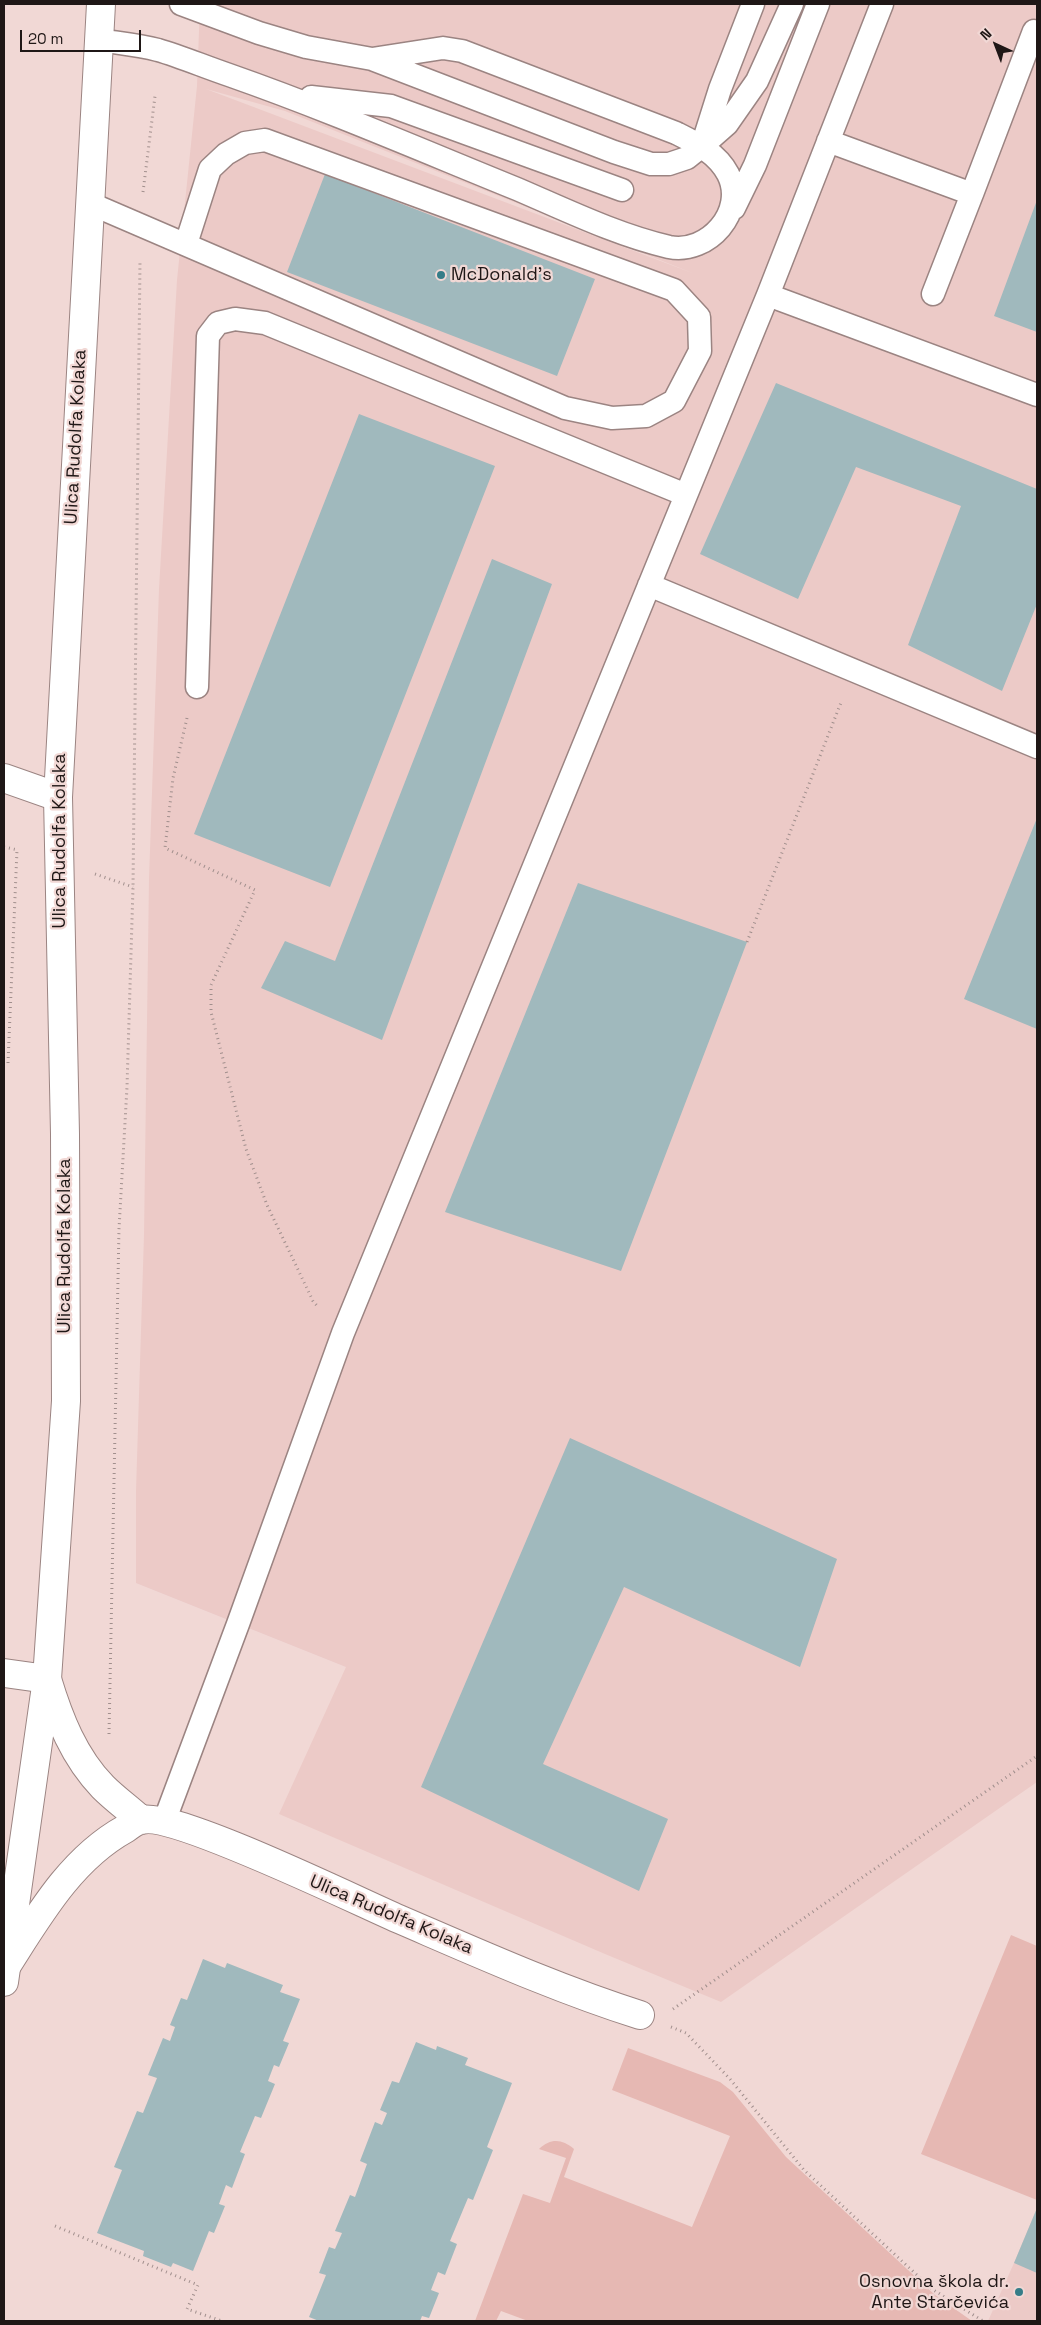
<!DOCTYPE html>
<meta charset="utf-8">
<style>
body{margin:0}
#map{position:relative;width:1041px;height:2325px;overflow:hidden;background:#f1d8d5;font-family:"Space Grotesk",sans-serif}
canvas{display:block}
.frame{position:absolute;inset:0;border:5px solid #1f1716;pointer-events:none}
.north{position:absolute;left:971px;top:20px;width:50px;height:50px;-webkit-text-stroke:4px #f1d8d5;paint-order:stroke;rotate:317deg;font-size:14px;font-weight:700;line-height:20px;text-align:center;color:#1f1716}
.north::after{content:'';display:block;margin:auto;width:18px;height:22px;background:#1f1716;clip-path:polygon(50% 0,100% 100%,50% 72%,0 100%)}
.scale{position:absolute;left:20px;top:30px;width:121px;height:22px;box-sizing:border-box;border:2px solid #1f1716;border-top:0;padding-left:6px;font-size:15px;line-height:18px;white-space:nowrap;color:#1f1716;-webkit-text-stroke:4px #f1d8d5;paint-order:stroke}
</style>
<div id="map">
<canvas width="1041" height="2325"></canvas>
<div class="frame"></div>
<div class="north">N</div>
<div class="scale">20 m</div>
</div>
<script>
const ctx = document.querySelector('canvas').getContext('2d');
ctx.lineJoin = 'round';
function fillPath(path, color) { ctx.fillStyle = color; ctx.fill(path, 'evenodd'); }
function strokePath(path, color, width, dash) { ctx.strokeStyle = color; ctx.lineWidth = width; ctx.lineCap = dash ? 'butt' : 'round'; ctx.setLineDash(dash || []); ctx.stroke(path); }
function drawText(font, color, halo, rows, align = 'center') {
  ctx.font = font + ' "Space Grotesk",sans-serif'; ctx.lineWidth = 4.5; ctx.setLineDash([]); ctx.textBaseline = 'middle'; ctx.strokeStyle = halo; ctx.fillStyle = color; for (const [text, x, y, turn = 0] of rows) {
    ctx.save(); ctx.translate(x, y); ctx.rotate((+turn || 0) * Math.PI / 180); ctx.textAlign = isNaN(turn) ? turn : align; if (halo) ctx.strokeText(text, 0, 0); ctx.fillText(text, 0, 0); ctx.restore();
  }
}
const built = new Path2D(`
 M200,4H1037V1782L721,2002L605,1954L279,1814L346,1667L136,1583V1491L144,1235L149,879L159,589L177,280L197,86ZM206,89L285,111L695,274Z
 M1037,2208V2321H988L1014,2263Z`);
const green = new Path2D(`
 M1011,1935L1037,1946V2200L921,2154Z
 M628,2048L720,2082L733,2092L786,2157L935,2295L972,2321H528L501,2311L496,2321H475L523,2194L550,2203L566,2158L539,2149C551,2138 562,2139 574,2149L564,2177L692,2227L730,2136L612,2090Z`);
const building = new Path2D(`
 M325,174L595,279L557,376L287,272Z
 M1037,200V332L994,316Z
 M776,383L1037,489V604L1002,691L908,645L961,506L856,467L798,599L700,554Z
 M359,414L495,466L330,887L194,834Z
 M492,559L552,584L382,1040L261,988L285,941L335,961Z
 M1037,818V1029L964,999Z
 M578,883L747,942L621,1271L445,1212Z
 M570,1438L837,1559L800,1667L624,1587L543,1764L668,1819L639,1891L421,1787Z
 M203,1959L225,1968L227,1963L283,1985L280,1992L300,1999L283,2041L289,2043L279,2067L274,2065L268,2081L275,2084L261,2118L255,2116L240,2152L245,2154L232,2188L226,2185L219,2204L225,2206L214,2233L209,2231L193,2271L173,2263L171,2267L143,2256L144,2251L97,2233L122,2170L114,2167L137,2111L143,2113L157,2078L148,2075L163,2038L170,2041L175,2027L170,2025L181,1998L187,2000Z
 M416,2042L436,2050L437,2046L468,2058L465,2065L512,2083L487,2147L493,2150L473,2200L468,2198L450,2241L457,2244L445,2275L438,2272L431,2290L439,2293L429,2318L422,2316L420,2321H319L309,2317L326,2275L319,2273L329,2247L335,2249L342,2233L335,2231L350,2195L355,2197L367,2164L360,2161L375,2122L382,2125L387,2113L380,2110L392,2081L399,2083Z
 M1037,2208V2273L1014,2263Z`);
const path = new Path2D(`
 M143,192L155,96
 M187,718L173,778L165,848L255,890L211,985V1012L246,1149L267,1205L313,1301L318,1307
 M4,847L18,850
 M95,874L133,887
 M747,942L842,700
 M8,1063L17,850
 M109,1734L119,1229L127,1087L133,887L140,261
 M673,2009L1037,1756
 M671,2027L686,2033L730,2079L804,2170L932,2289L983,2321
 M55,2226L198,2285L187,2309L222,2321`);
const service = new Path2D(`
 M181,4L259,33L306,47L372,59L614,152L651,164H669L687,158L702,146L720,89L753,4
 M99,40C118,43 139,45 158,50C182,57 205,67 229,75C326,109 421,150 517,189C566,210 617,235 669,247C708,255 747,211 728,174C717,153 696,143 676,133L462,51L443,48L372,59
 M311,97L391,106L622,190
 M828,141L972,194L1034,31L1037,32
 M702,146L727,124L757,81L792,4
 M89,203L565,408L612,418L646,416L674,401L700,351L699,317L674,290L265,140L245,143L226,154L210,169L186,244
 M734,208L755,165L818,4
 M933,294L972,194
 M768,295L1037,395
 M649,585L1037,747
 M197,687L208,336L218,323L235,319L265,323L686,495
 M164,1822L238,1624L343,1333L768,295L882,4`);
const minor = new Path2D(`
 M4,778L58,797
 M4,1673L47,1679C59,1719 74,1757 103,1787C115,1799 129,1809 141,1820
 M7,1965C39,1915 71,1859 125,1829C129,1826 136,1821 141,1820C174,1811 359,1902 401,1920C480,1954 558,1989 640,2015`);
const secondary = new Path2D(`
 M4,1982L47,1679L66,1401L65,1134L58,797L101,4`);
const markers = [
 [441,275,5,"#367d88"],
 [1019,2292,5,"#367d88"]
];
const poiNames = [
 ["McDonald's",451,275],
 ["Osnovna škola dr.",1009,2282,"right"],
 ["Ante Starčevića",1009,2303,"right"]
];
const streetNames = [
 ["Ulica Rudolfa Kolaka",76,437,-87],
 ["Ulica Rudolfa Kolaka",60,841,-90],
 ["Ulica Rudolfa Kolaka",65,1246,-90],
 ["Ulica Rudolfa Kolaka",391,1915,23]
];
fillPath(built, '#eccac7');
fillPath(green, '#e6b8b3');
fillPath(building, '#a0b9bd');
strokePath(service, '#9b8482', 25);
strokePath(minor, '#9b8482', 30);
strokePath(secondary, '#9b8482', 30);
strokePath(path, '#a18f8d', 3, [1, 4]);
strokePath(service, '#fff', 22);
strokePath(minor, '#fff', 28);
strokePath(secondary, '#fff', 28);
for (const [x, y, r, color] of markers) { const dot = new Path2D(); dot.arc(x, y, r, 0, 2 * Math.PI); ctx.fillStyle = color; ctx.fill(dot); strokePath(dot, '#f1d8d5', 2); }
drawText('18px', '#1f1716', '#f1d8d5', poiNames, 'left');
drawText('18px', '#1f1716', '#f1d8d5', streetNames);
</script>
